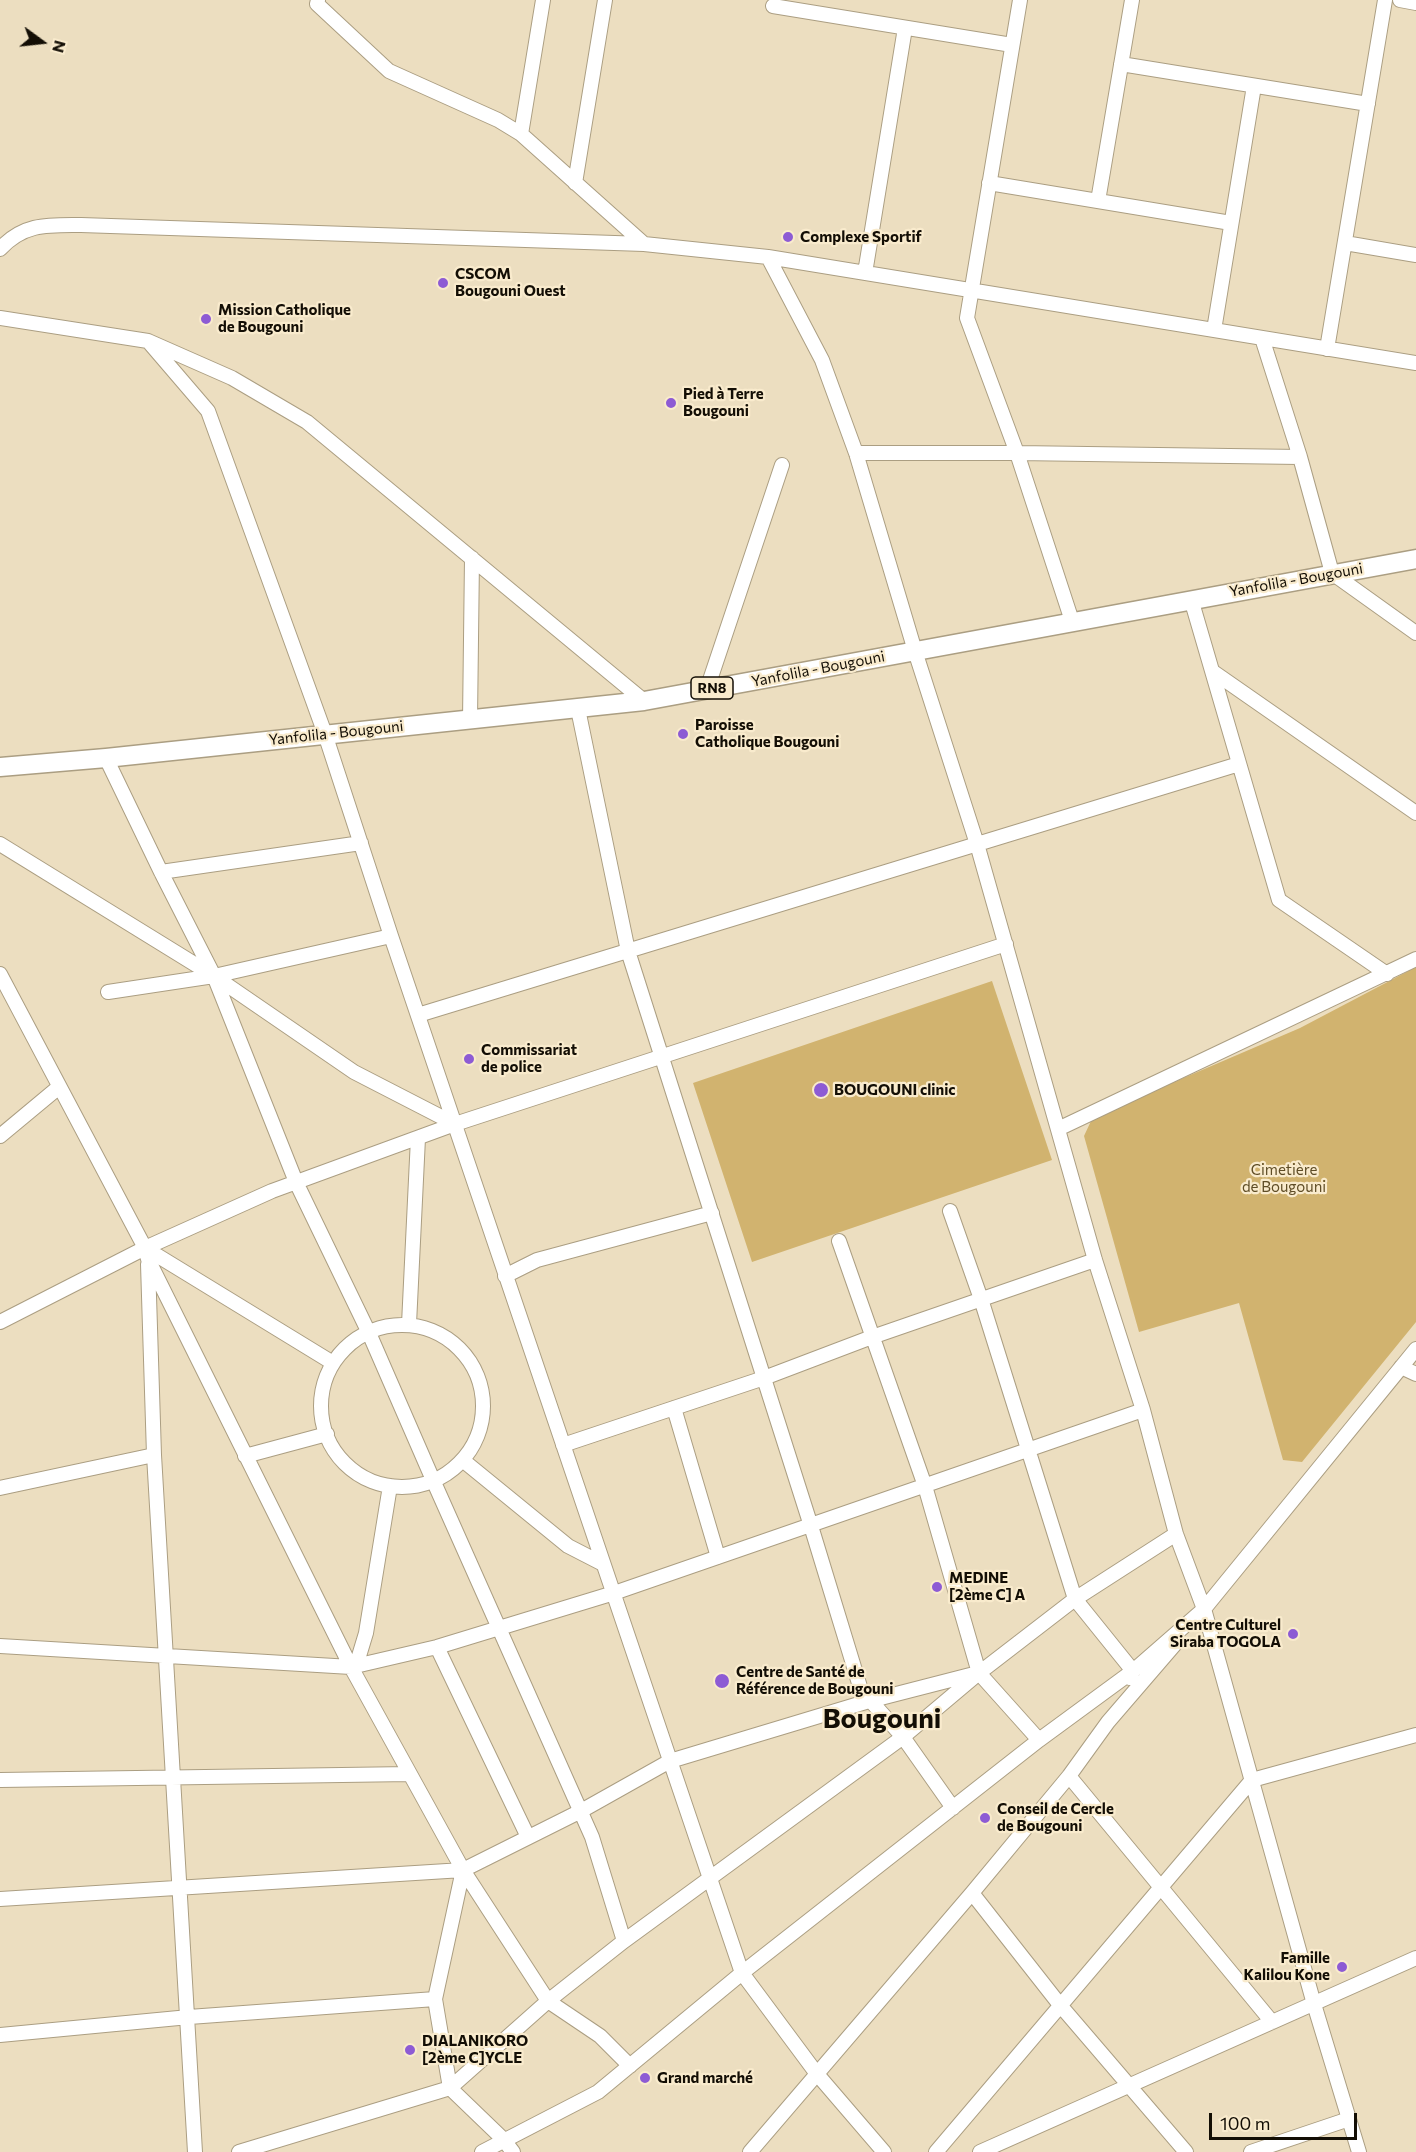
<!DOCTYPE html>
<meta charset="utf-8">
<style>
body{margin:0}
#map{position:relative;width:1416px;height:2152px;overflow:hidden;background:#ecdec0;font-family:Commissioner,sans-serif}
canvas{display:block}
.north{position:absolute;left:12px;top:12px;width:60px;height:60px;-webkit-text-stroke:4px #f9ebcd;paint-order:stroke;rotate:105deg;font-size:16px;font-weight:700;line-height:24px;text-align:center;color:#130e05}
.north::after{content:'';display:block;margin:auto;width:21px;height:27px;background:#130e05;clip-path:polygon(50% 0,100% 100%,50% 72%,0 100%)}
.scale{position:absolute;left:1209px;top:2113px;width:148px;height:27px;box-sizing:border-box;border:3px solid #130e05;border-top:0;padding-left:8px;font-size:18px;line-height:21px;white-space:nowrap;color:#130e05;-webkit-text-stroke:4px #f9ebcd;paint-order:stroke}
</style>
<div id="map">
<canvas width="1416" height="2152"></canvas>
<div class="north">N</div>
<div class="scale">100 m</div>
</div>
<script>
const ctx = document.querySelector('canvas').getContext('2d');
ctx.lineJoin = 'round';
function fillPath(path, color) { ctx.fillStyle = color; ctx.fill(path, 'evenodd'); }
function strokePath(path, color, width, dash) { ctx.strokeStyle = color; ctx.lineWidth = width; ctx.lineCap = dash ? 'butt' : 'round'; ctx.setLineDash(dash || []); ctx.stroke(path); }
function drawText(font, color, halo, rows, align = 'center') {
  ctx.font = font + ' Commissioner,sans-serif'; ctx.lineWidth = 4.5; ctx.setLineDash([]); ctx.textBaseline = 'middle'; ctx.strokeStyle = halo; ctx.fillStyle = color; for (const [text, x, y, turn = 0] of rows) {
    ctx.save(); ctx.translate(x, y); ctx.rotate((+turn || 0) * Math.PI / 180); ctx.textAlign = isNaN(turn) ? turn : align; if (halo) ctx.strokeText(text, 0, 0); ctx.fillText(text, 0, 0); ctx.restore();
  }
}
const green = new Path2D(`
 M1416,967V1322L1302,1462L1283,1460L1239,1303L1139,1332L1084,1136L1091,1121L1174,1082L1300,1028Z
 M992,981L1052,1160L752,1262L693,1083Z`);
const minor = new Path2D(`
 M318,0L317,4L389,71L498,120L521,134L644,244
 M1020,0L967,318L1017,453L1072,621
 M1400,0L1416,3
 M773,6L1012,45
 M1121,64L1368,104
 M521,134L543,0
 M575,183L605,0
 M989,183L1231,223
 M1098,201L1132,0
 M1345,243L1416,255
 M0,249C24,223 48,225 81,225L644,244L768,257L1416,363
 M768,257L822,360L856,453L915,651L977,844L1095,1260L1143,1410L1176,1534L1204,1609L1314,2004L1359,2152
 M865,273L905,28
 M0,318L148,341L232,378L307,422L644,701
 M1214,330L1254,86
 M1262,338L1300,457L1332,573L1416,633
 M148,341L208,411L325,734L391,936L742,1973L817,2074L884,2152
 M1327,349L1385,0
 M856,453H1017L1300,457
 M1191,599L1279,900L1387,974
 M1212,671L1416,813
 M707,689L782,465
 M578,709L628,951L811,1526L861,1690L903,1737L953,1808
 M470,720L472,558
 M106,758L161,872L214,976L296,1182L369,1333L433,1480L592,1837L624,1941
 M0,844L214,976L354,1072L455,1124
 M161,872L361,843
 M0,974L145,1248L148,1259L351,1667L463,1870L548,2001L600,2036L630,2066
 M108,992L214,976L391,936
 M418,1015L1239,764
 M1058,1129L1416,959
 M0,1136L59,1087
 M950,1211L981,1299L1075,1599L1133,1671L1130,1678
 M839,1241L925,1486L979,1673L1039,1740
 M145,1248L333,1363
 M148,1264L154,1455L195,2152
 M505,1276L537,1260L712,1213
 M0,1322L145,1248L272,1191L455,1124L1006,944
 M409,1324L418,1138
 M321 1406a81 81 0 1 1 162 0a81 81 0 1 1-162 0Z
 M1401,1367L1416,1374
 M674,1408L718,1557
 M563,1445L764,1378L872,1337L1095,1260
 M245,1456L327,1434
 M465,1462L568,1546L603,1564
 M0,1488L154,1455
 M0,1646L351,1667L437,1647L614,1593L1143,1410
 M437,1647L528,1837
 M356,1666L366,1633L390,1486
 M1069,1776L1272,2022
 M0,1780L410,1774
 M463,1870L435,1999L450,2088L503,2139L513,2152
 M972,1893L1060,2005L1186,2152
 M0,1899L463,1870L581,1811L670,1761L869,1701L974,1674
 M0,2035L189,2017L435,1999
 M239,2152L450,2088L548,2001L624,1941L903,1737L979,1673L1075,1599L1176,1534
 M482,2152L598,2092L742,1973L1039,1740L1133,1671L1204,1609L1416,1349
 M750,2152L972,1893L1069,1776L1108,1722L1176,1643
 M936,2152L1252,1780L1416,1735
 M980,2152L1416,1958
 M1251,2152L1349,2119`);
const major = new Path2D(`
 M0,767L106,758L644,701L1416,559`);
const markers = [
 [788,237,6,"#8d5bd4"],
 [443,283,6,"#8d5bd4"],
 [206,319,6,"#8d5bd4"],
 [671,403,6,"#8d5bd4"],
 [683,734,6,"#8d5bd4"],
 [469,1059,6,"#8d5bd4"],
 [821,1090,8,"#8d5bd4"],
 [937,1587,6,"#8d5bd4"],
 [1293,1634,6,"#8d5bd4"],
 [722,1681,8,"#8d5bd4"],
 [985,1818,6,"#8d5bd4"],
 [1342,1967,6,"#8d5bd4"],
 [410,2050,6,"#8d5bd4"],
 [645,2078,6,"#8d5bd4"]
];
const shields = [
 [712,688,42]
];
const shieldNames = [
 ["RN8",712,688]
];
const poiNames = [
 ["Complexe Sportif",800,237],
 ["CSCOM",455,274],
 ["Bougouni Ouest",455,291],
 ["Mission Catholique",218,310],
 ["de Bougouni",218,327],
 ["Pied à Terre",683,394],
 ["Bougouni",683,411],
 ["Paroisse",695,725],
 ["Catholique Bougouni",695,742],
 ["Commissariat",481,1050],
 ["de police",481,1067],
 ["BOUGOUNI clinic",834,1090],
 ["MEDINE",949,1578],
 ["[2ème C] A",949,1595],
 ["Centre Culturel",1281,1625,"right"],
 ["Siraba TOGOLA",1281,1642,"right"],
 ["Centre de Santé de",736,1672],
 ["Référence de Bougouni",736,1689],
 ["Conseil de Cercle",997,1809],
 ["de Bougouni",997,1826],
 ["Famille",1330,1958,"right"],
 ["Kalilou Kone",1330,1975,"right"],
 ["DIALANIKORO",422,2041],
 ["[2ème C]YCLE",422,2058],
 ["Grand marché",657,2078]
];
const streetNames = [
 ["Yanfolila - Bougouni",1296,580,-10],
 ["Yanfolila - Bougouni",818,669,-11],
 ["Yanfolila - Bougouni",336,733,-6]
];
const parkNames = [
 ["Cimetière",1284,1170],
 ["de Bougouni",1284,1187]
];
const townNames = [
 ["Bougouni",882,1719]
];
fillPath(green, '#d1b36f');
strokePath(minor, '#ab9e82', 16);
strokePath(major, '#ab9e82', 21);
strokePath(minor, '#fff', 14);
strokePath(major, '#fff', 18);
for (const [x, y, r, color] of markers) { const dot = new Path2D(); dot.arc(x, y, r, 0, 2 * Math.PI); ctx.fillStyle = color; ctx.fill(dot); strokePath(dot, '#f9ebcd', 2); }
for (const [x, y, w] of shields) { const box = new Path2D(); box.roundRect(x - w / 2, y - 11, w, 22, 4.5); ctx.fillStyle = '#f9ebcd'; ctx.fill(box); strokePath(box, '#130e05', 1.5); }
drawText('bold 14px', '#130e05', null, shieldNames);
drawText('bold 15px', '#130e05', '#f9ebcd', poiNames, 'left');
drawText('15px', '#130e05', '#f9ebcd', streetNames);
drawText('15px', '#5f4d26', '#f9ebcd', parkNames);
drawText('bold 27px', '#130e05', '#f9ebcd', townNames);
</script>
